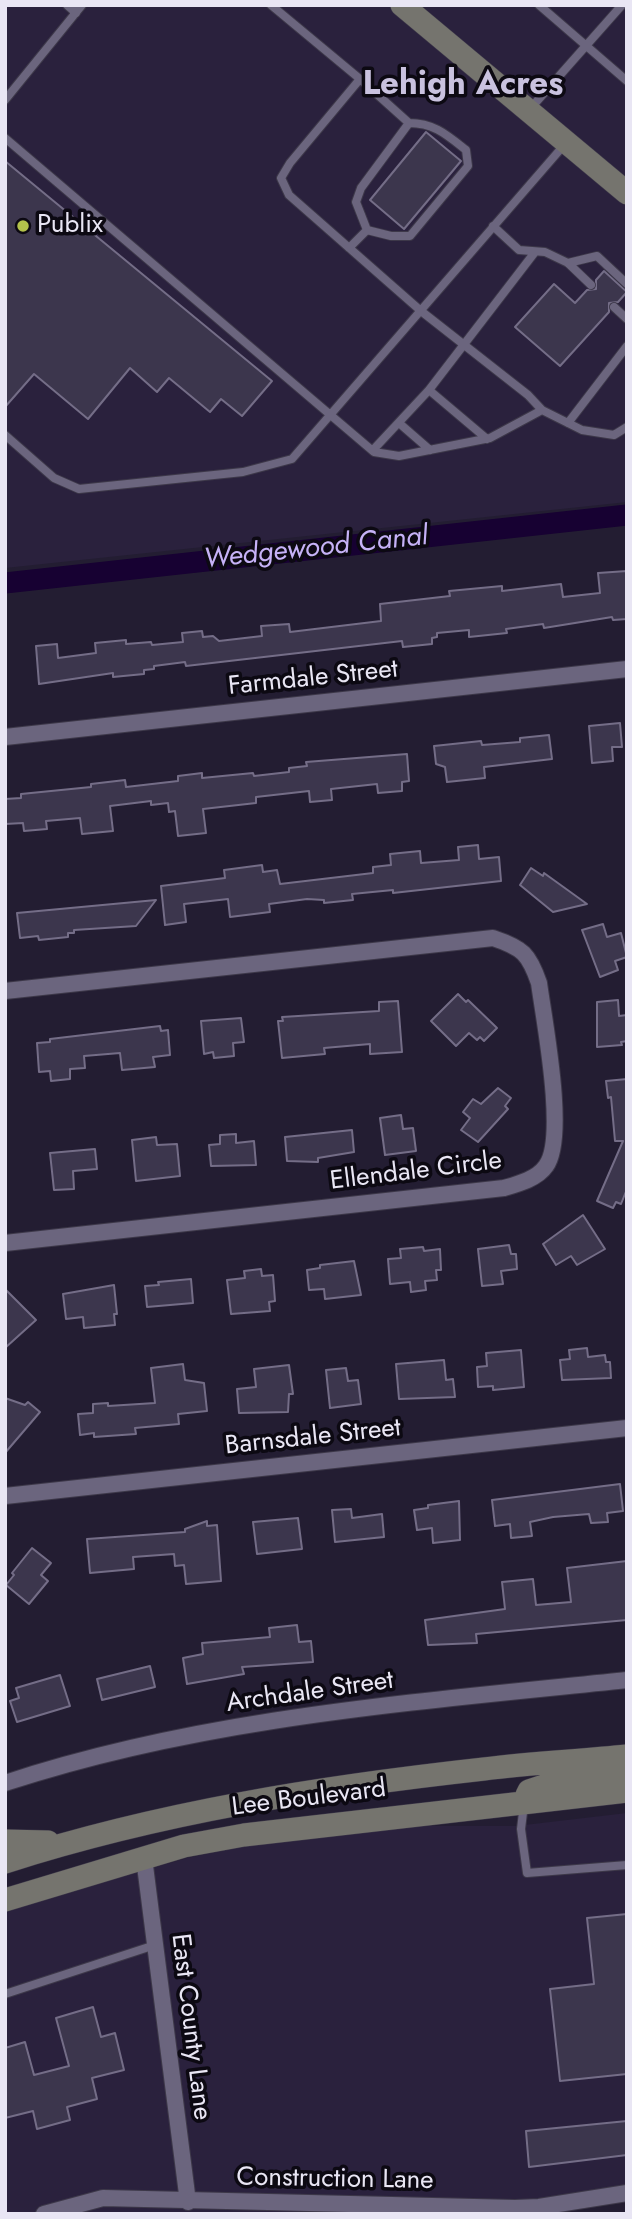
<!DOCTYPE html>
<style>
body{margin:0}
#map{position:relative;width:632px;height:2219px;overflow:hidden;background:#231d32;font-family:Jost,sans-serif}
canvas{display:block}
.frame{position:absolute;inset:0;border:7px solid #e9e6f4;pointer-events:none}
</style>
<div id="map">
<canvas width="632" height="2219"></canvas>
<div class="frame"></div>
</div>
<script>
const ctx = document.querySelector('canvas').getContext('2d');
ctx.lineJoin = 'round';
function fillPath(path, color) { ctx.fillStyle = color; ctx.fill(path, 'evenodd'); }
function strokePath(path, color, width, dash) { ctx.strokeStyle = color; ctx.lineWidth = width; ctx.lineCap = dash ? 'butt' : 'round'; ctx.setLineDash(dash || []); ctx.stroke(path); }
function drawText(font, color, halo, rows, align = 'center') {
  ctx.font = font + ' Jost,sans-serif'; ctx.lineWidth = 7; ctx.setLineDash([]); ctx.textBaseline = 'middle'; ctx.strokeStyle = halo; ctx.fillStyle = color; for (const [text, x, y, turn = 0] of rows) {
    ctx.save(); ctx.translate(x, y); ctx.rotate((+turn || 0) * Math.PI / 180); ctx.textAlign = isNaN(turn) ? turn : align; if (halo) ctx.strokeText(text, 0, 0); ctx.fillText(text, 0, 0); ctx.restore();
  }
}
const built = new Path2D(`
 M5,5H627V502L5,568Z
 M627,512V520L30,583L28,575Z
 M627,1813V2193L465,2214H5V1910L187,1858L246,1846L406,1826H516Z`);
const canal = new Path2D(`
 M5,583L627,515`);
const building = new Path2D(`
 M426,132L461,161L404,229L370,200Z
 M5,161L272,381L242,416L221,399L210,412L169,378L157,392L130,368L88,419L34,374L5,407Z
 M604,271L627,292L618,302L609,303V312L560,366L515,327L554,284L575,303L587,290L596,289V280Z
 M627,571V619L613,620L612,617L544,628L543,624L506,629L507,633L469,637V630L437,633V637L432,638V644L403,647L402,641L186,666L185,662L154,666V669L144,670V674L113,677V673L39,684L36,646L57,644L58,658L96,653L95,643L126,640V644L151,642L152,645L183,642L182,633L202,631L203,637L213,636L219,641L262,636L261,626L289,624L290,632L381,621L380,604L450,596L449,591L502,586V591L561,584L563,597L600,593L598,573Z
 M620,723L622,747H612L613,761L592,763L589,726Z
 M549,735L552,759L484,767L485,778L447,782L445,767L436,764L434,746L481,741L482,745L520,742V738Z
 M407,754L409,781L402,782V791L378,793L377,784L331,789L332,800L310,802L309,791L256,797V803L203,809L206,833L178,836L175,811L169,812L168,803L151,805V801L110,806L113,831L82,834L80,818L46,821L47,829L24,831L23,823L5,824V799L21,798V794L91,787V784L125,780L126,787L178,781V776L202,773V778L253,773L254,776L289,772V768L307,766L306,762Z
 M478,845L479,859L499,857L501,881L393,893V890L352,894L353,900L324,903V900L307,899L269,904L270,912L230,917L228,899L184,904L186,922L165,925L161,886L225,878L224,870L262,865L263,872L277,870L280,884L373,873V867L391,865L390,854L420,851L421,863L459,860L458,847Z
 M531,868L543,876L544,873L587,904L553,912L520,885Z
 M156,900L136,926L74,930V933H68V937L39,940L38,936L20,938L17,913Z
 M603,924L607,937L621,933L627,957L615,961L618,970L600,977L582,930Z
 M458,994L466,1002L468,1000L497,1028L484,1041L480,1037L477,1040L469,1033L456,1046L431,1021Z
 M618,1000L619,1016L627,1015V1041L621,1042L622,1045L597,1047V1002Z
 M398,1001L402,1052L370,1054V1044L324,1048L325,1054L282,1058L278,1021H283L282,1017L379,1011V1002Z
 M241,1018L244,1042L233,1043L234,1056L214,1058L213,1052L204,1054L201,1021Z
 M160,1026L161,1031L168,1030L170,1055L153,1057L155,1067L122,1070L120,1053L84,1056L85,1068L70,1069V1079L51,1081L50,1071L39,1072L37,1043L50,1042V1039Z
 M627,1079V1189L621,1204L616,1202L613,1208L597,1201L623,1141H615L611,1097L608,1098L606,1081Z
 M498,1088L511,1098L505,1106L508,1109L478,1142L461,1130L470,1118L463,1112L473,1099L481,1104Z
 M401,1115L403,1129L413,1128L416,1151L385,1155L380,1118Z
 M352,1130L354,1152L318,1158V1162L287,1161L285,1137Z
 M236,1134V1143L254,1141L256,1165L211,1166L209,1145L220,1144V1135Z
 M156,1137L157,1145L177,1144L180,1176L136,1181L132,1140Z
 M95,1149L97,1169L73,1171L74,1189L54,1190L50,1153Z
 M583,1215L605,1249L577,1265L571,1256L556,1265L543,1244Z
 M509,1245L511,1254H516L517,1269L501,1271L503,1284L482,1286L478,1249Z
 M423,1247L424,1251L440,1249L441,1270H436L437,1280L425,1281L426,1290L411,1292L410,1282L390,1284L388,1259L401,1258L400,1249Z
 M354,1261L361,1295L325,1299L324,1289L309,1290L307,1270L320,1268V1265Z
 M261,1269L262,1276L273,1275L275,1301L269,1302L270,1311L231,1314L227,1280L245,1278L244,1271Z
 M191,1279L193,1303L147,1307L145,1286L159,1285L158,1282Z
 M114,1285L117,1314H114L115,1325L84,1328L83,1317L66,1319L63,1294Z
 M5,1289L36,1320L5,1348Z
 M587,1348L588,1357L605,1355L606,1362H610L611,1378L562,1380L560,1360L570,1359L569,1350Z
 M521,1350L524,1387L493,1390V1386L478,1387L477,1367L487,1366L486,1353Z
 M444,1360L446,1380L453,1379L455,1397L399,1399L396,1364Z
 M183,1364L185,1380L204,1383L207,1411L178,1414L179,1424L135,1428L136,1434L94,1437V1433L80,1435L78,1414L93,1413V1404L108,1403V1406L155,1403L151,1368Z
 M289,1365L293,1394H289L288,1412L239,1413L237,1389L256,1387L254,1369Z
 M346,1368L348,1381L358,1380L361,1404L330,1408L326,1370Z
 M5,1398L25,1405L28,1402L40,1412L5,1453Z
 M620,1484L623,1511L607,1513L608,1522L591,1523L589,1514L553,1517L530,1522L532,1536L511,1538L510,1524L495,1526L492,1500Z
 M459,1501L460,1540L433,1543L432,1528L417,1530L414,1510L428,1508V1505Z
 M351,1509L352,1518L382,1514L384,1537L335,1542L332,1510Z
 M298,1518L302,1549L257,1554L253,1522Z
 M207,1521V1526L217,1525L221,1581L186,1584L184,1565L175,1566L174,1554L133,1557L134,1569L90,1573L87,1539L185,1532V1529Z
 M32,1548L51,1563L41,1575L48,1581L29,1604L6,1585L14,1575L12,1573Z
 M627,1561V1620L476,1634L477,1643L428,1645L425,1620L505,1609L502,1582L533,1579L536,1605L571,1602L567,1568Z
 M297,1625L299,1642L311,1641L313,1662L242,1667L244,1674L187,1684L183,1658L203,1654L202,1643L270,1637L269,1628Z
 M150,1666L155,1687L102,1700L97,1679Z
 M60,1675L70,1706L17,1722L10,1701L19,1698L16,1688Z
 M627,1914V2074L560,2081L550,1989L594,1984L587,1918Z
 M93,2007L101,2037L115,2033L124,2070L92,2078L97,2099L67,2107L70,2120L37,2129L33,2111L5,2118V2048L25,2042L34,2075L69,2066L56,2018Z
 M627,2121V2155L529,2167L526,2131Z`);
const lane = new Path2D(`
 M67,5L76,13
 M539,5L627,81
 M360,79L409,123C434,123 447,135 466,150L468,166L410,236H391L367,230
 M5,100L82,5
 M530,109L622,5
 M5,138L374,452L399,456L490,438L542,410L528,395L421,311L289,195L281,178L290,163L360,79L271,5
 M493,226L519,250L545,252L568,263L591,285
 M367,230L356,202L361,188L409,123
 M349,248L367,230
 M568,263L597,256L627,284
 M614,307L627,319
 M542,410L582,430L614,435L627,427
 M399,423L430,450
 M568,423L627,346
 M5,435L54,478L79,489L243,472L292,459L565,144
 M487,439L429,390L535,252
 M373,450L429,390
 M524,1804L521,1829L527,1873L627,1865
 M5,1994L155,1945`);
const street = new Path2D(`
 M5,737L627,669
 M5,991L493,938C523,948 529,954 539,983C544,1020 567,1138 546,1166C537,1179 518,1184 504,1188L5,1243
 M5,1496L627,1428
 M5,1783C205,1717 418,1702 627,1680
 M144,1858L188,2202
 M44,2214L103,2198L515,2208L539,2207L627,2193`);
const secondary = new Path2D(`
 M402,5L627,193
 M527,1795L529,1791L562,1780L627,1772
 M5,1841L48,1842
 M5,1862C161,1812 321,1787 484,1769C531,1763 579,1761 627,1756
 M5,1900L184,1846L244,1835L627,1791`);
const markers = [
 [23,226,7,"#b3c24b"]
];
const poiNames = [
 ["Publix",37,226]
];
const streetNames = [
 ["Farmdale Street",313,679,-6],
 ["Ellendale Circle",416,1172,-7],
 ["Barnsdale Street",313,1438,-6],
 ["Archdale Street",310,1693,-8],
 ["Lee Boulevard",309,1799,-7],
 ["East County Lane",190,2027,83],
 ["Construction Lane",335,2180,1]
];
const waterNames = [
 ["Wedgewood Canal",316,549,-6]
];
const districtNames = [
 ["Lehigh Acres",463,86]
];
fillPath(built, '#2a213d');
strokePath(canal, '#170132', 21);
fillPath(building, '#3c364d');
strokePath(building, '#746d87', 2);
strokePath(lane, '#3d3849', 10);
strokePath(street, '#3d3849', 18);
strokePath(secondary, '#3d3849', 24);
strokePath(lane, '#6b657e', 8);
strokePath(street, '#6b657e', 16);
strokePath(secondary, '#75746e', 23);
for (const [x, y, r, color] of markers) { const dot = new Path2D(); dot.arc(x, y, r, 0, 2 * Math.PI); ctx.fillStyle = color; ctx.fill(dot); strokePath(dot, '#0c0912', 2.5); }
drawText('26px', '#e9e6f4', '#0c0912', poiNames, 'left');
drawText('26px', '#e9e6f4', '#0c0912', streetNames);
drawText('italic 28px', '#c6b2f7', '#0c0912', waterNames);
drawText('bold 33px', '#c9c2df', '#0c0912', districtNames);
</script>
